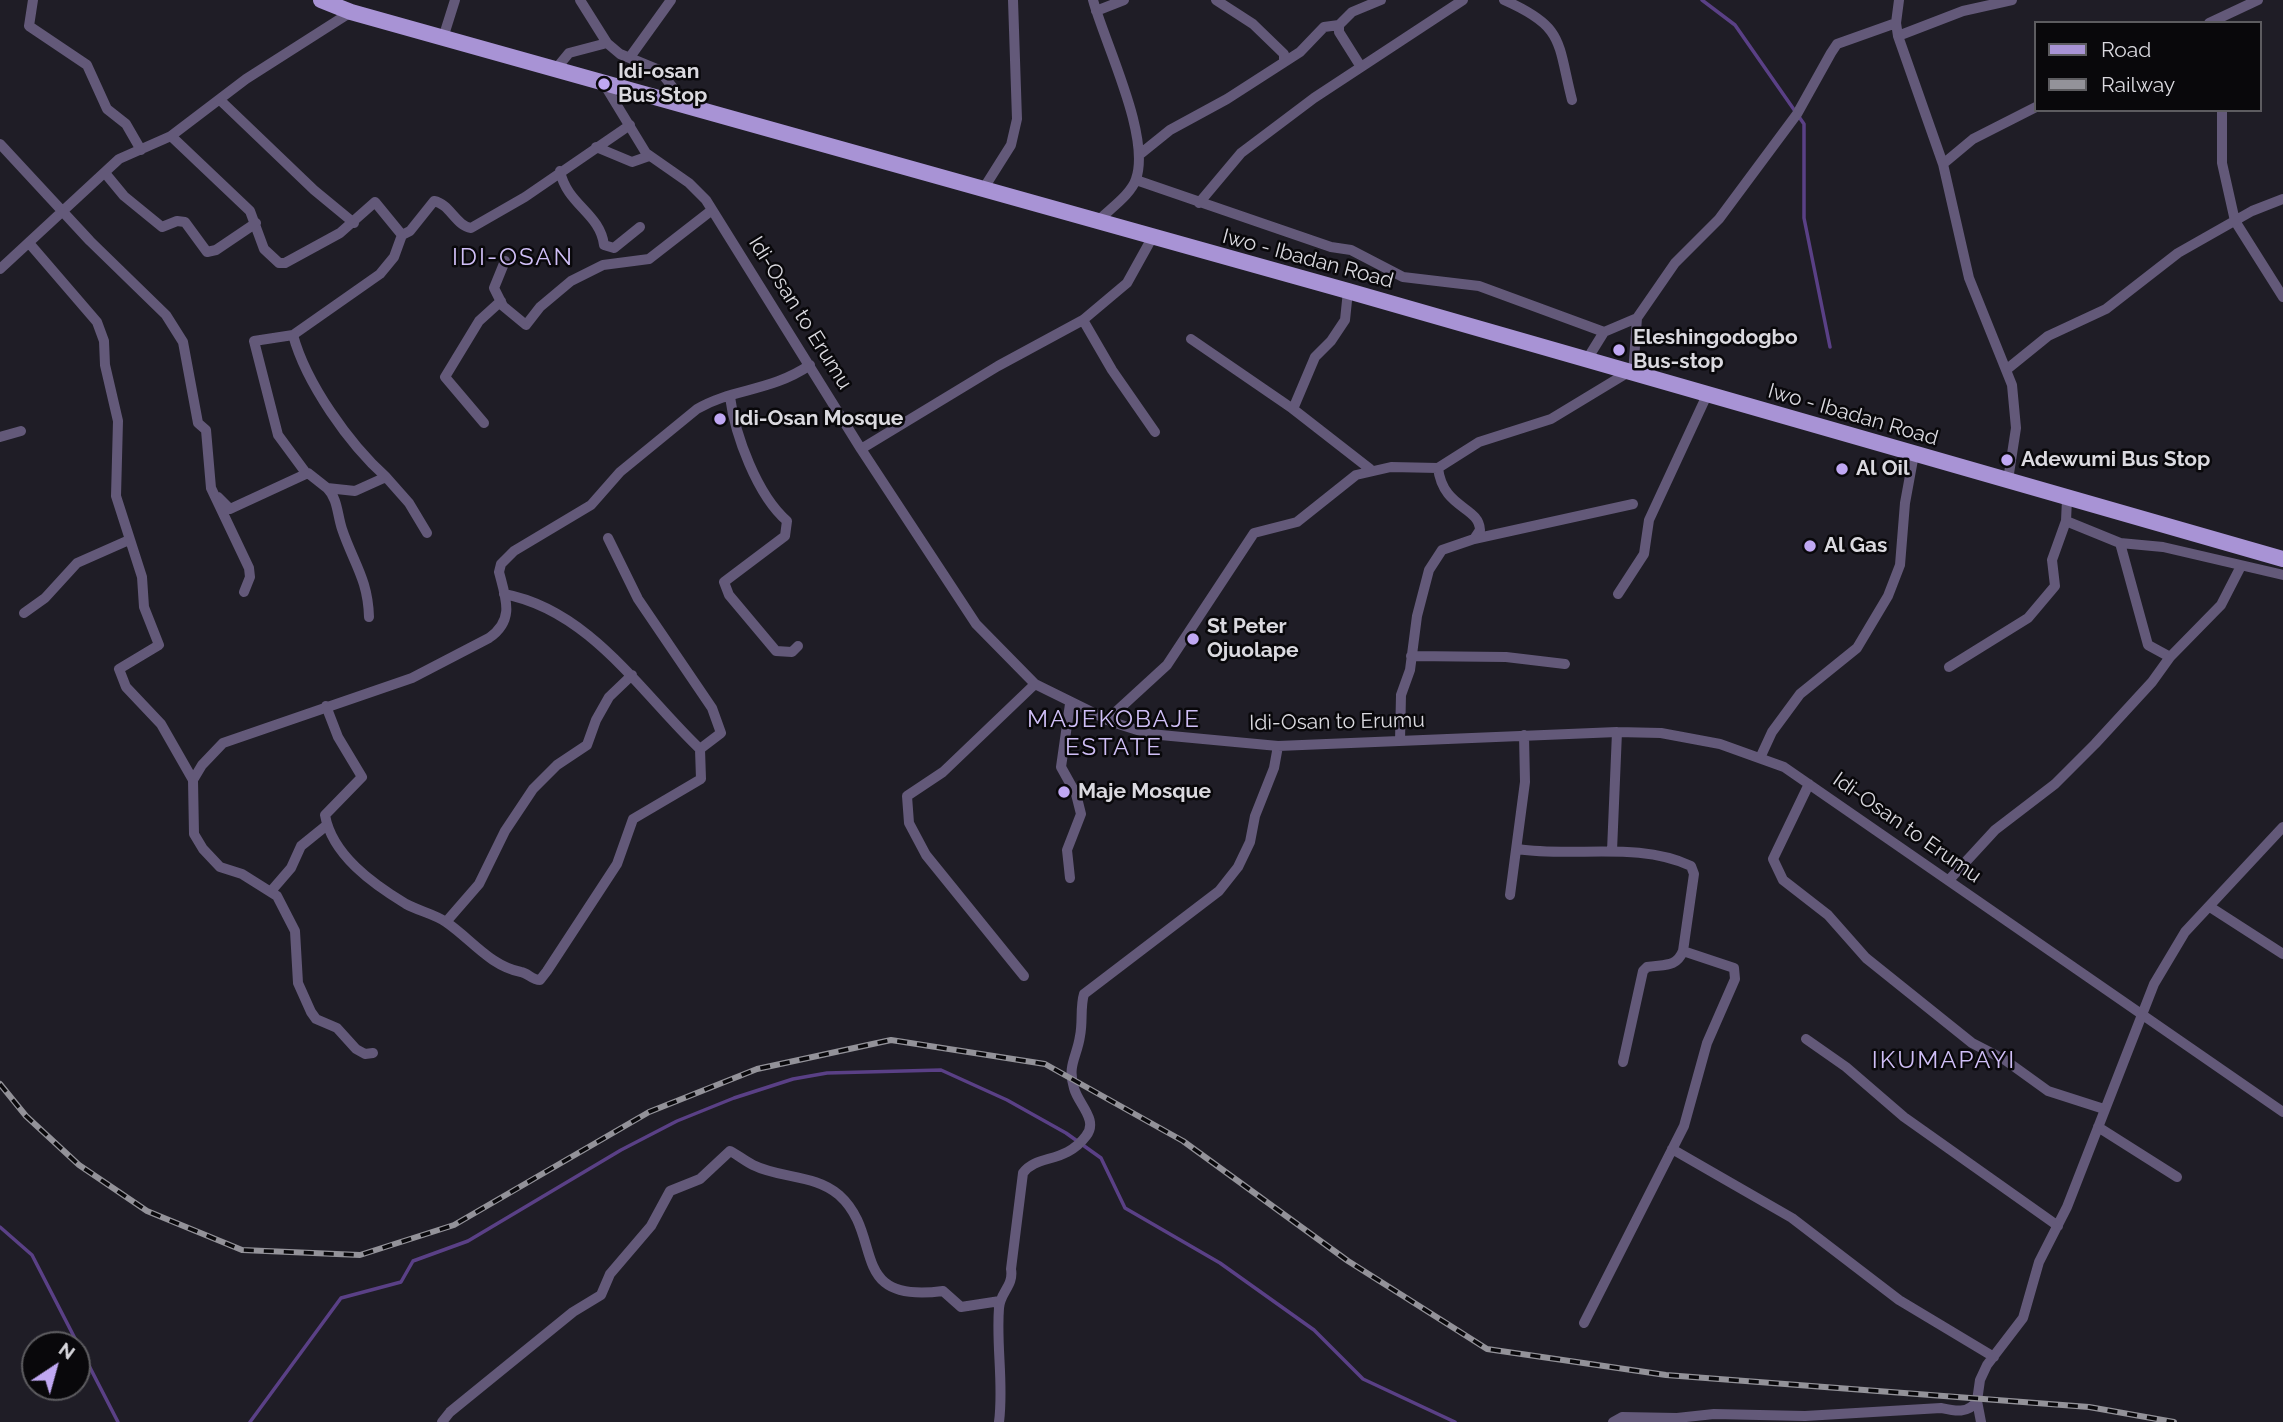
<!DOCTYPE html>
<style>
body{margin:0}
#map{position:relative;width:2283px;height:1422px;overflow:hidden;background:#1f1d26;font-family:Raleway,sans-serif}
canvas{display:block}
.legend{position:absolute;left:2034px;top:21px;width:228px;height:91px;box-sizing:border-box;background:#09080b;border:2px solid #5d5c60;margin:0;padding:9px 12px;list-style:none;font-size:21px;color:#dad9df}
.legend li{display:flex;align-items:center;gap:14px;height:35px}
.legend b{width:35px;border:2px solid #5d5c60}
.north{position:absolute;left:21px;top:1331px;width:70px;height:70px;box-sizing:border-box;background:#09080b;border:2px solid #5d5c60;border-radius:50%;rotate:36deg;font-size:19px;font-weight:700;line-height:28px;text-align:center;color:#dad9df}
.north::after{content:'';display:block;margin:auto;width:24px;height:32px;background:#c0a8f3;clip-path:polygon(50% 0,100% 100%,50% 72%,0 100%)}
</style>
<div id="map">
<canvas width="2283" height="1422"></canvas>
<ul class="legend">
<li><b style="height:9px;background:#a893d5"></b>Road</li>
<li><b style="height:9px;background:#939299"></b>Railway</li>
</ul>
<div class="north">N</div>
</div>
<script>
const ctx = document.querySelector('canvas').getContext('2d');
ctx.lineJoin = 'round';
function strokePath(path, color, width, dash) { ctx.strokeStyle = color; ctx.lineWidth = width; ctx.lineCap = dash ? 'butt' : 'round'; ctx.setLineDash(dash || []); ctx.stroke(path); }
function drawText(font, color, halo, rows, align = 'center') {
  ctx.font = font + ' Raleway,sans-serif'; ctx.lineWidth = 5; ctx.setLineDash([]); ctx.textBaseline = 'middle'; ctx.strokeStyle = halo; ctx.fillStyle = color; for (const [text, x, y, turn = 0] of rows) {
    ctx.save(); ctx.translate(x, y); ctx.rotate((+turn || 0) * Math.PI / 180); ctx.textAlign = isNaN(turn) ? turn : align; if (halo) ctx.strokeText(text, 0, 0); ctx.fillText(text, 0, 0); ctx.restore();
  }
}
const stream = new Path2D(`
 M1702,0L1735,25L1804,124V218L1830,347
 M0,1227L32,1255L118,1422
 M250,1422L341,1298L401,1282L413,1261L468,1241L621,1150L677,1121L734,1098L793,1079L827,1073L941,1070L1007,1100L1066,1133L1101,1158L1125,1208L1220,1263L1314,1330L1363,1379L1455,1422`);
const street = new Path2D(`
 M33,0L29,26L87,65L107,109L126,124L141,150
 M580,0L607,43L620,54L659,70L686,104
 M1093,0C1105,44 1151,136 1136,179C1131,195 1108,210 1096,223
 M1216,0L1253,24L1284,54V62
 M1504,0C1565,27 1557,41 1572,100
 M1899,0L1896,23L1898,36L1943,164L1969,278L2012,385L2016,428L2008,480
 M1096,11L1124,0
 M2209,23L2258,0
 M1339,25V32L1361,67
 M1898,36L1963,11L2012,0
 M443,38L455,0
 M630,57L671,0
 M555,70L569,53L607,43
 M604,84L646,153L689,183L706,200L861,449L976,624L1035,684L1112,722L1150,734L1278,746L1617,732L1661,733L1720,744L1784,767L2283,1112
 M220,100L314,190L354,223
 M2222,110V163L2235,221L2283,297
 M171,136L250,211L264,249L279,263H285L340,233L375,202L402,235
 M0,144L90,241L166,315L183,342L198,423L206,430L211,488L249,568L250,577L244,592
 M596,147L632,162L649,156
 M1139,155L1170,130L1227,99L1300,52L1324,27L1339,25L1352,12L1381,0
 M1943,164L1973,139L2036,107
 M560,171C567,205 600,213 604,245L614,248L640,227
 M105,173L124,196L162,227L177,221L185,222L207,252L216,250L256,223
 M1136,180L1331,247L1351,250L1403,277L1479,286L1604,332
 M982,191L1011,145L1017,119L1013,0
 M1199,203L1241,153L1314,98L1463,0
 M29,243L97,322L104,341L105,365L118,421L116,496L142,577L144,607L159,645L119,669L126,687L161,724L193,780
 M505,261L494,288L503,306L526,325L540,307L571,281L603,265L649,259L712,210
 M0,269L119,159L171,136L246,79L351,12
 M1083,320L1112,370L1155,432
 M293,335L254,341L278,435L306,473
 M1191,339L1293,409L1370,469
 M1586,361L1604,332L1637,318
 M2006,370L2048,336L2106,309L2178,253L2252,211L2283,199
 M1633,374L1637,318L1675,263L1719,219L1797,114L1831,53L1837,44L1896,23
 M730,397C735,435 757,495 787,521L785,536L724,582L729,595L776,651L792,652L798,646
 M1293,409L1315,357L1331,341L1345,320L1348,291
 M484,423L445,377L479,321L501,301
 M0,437L21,431
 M861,449L998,366L1083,320L1127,283L1152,238
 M386,477C349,444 306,383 293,335L380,274L394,257L402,235L410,231L434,201C450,204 456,226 471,228L525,197L630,125
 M327,488C338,499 337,514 342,529C353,562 368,579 369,617
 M218,497L230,509L308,473L327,488L355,491L386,477L409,503L427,533
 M2066,521L2120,543L2163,547L2283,575
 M1474,539L1633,504
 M2120,543L2148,645L2170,657
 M504,594C590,610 642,694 700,749L721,733L712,708L638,599L608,538
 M1618,594L1644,554L1649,520L1707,395
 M24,613L45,598L77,563L129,540
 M1411,656L1506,657L1565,664
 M1949,667L2028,618L2055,586L2052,560L2066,521L2067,499
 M1070,704L1061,767L1076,794L1081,814L1067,850L1070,878
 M326,706L338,737L362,777L325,815C332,855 373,884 406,904C419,911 434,914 446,922C471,939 490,966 521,972C528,973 532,980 540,980L547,971L617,864L633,819L701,779L700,749
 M1107,720L1167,665L1254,533L1297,522L1356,475L1391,467L1438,468L1479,442L1551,419L1627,373
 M1400,741L1401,695L1410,670L1417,616L1429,570L1442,550L1474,539L1480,530C1479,506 1443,509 1438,468
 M1760,758L1772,732L1800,694L1857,648L1888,596L1900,565L1905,503L1914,454
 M1809,784L1773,859L1783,880L1828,915L1866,958L1972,1043L2005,1060L2048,1091L2104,1109
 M1518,849C1574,858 1637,841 1691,866L1694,874L1683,951C1676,968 1664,964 1647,967L1643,971L1623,1062
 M1612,851L1617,732
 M1949,880L1995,830L2055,784L2095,744L2152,682L2170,657L2221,605L2240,568
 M272,890L291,868L301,846L327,825
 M1510,895L1525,782L1524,735
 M2210,907L2283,954
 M446,922L479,884L505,831L533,789L557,765L587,745L596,720L609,697L632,675
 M1024,976L926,855L909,823L907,796L943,772L1035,684
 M1806,1039L1846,1067L1904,1117L2058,1226
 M373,1053L365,1054L356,1049L337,1028L316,1019L311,1012L298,983L295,931L277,896L242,874L220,867L203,849L194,834L193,780L202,765L223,743L412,678L489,638C515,620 506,599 499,572L501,564L514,551L591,505L620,472L697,409C733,388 770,392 810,365
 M2098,1127L2177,1177
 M1672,1149L1792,1218L1899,1300L1994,1357
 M1584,1323L1684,1126L1707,1043L1735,979L1734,968L1683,951
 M442,1422L450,1412L573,1312L601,1295L610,1274L651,1226L670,1191L700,1179L730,1151C738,1155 745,1161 753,1165C781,1179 815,1174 839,1195C885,1236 846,1304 943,1291L961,1307L1000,1301
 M999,1422C1004,1384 996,1346 999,1308C1000,1292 1014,1286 1011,1269L1023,1173C1037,1154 1065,1164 1086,1136C1099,1120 1078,1104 1074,1088C1067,1065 1077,1057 1080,1036C1083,1022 1080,1007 1084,994L1219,891L1238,867L1250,842L1255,816L1274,768L1278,746
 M1613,1422L1622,1417L1677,1418L1714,1414L1805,1416L1941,1408C1955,1411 1968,1414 1977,1401
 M1981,1422L1977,1401L1980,1380L1987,1365L2023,1318L2039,1262L2067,1207L2154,984L2185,932L2283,827`);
const primary = new Path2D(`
 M321,0L351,12L1348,291L2283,559`);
const rail = new Path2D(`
 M0,1084L26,1116L79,1165L147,1211L242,1250L360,1255L454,1225L649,1112L757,1069L891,1040L1045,1064L1183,1141L1348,1261L1487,1349L1666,1375L2089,1407L2174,1422`);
const markers = [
 [604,84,7,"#c0a8f3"],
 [1619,350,7,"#c0a8f3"],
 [720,419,7,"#c0a8f3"],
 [2007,460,7,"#c0a8f3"],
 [1842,469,7,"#c0a8f3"],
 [1810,546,7,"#c0a8f3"],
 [1193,639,7,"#c0a8f3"],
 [1064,792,7,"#c0a8f3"]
];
const poiNames = [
 ["Idi-osan",618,72],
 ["Bus Stop",618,96],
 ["Eleshingodogbo",1633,338],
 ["Bus-stop",1633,362],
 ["Idi-Osan Mosque",734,419],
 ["Adewumi Bus Stop",2021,460],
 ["Al Oil",1856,469],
 ["Al Gas",1824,546],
 ["St Peter",1207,627],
 ["Ojuolape",1207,651],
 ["Maje Mosque",1078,792]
];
const streetNames = [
 ["Iwo - Ibadan Road",1308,259,15],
 ["Idi-Osan to Erumu",800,313,58],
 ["Iwo - Ibadan Road",1853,415,16],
 ["Idi-Osan to Erumu",1337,722,-1],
 ["Idi-Osan to Erumu",1907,828,35]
];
const quarterNames = [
 ["IDI-OSAN",513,258],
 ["MAJEKOBAJE",1114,720],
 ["ESTATE",1114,748],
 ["IKUMAPAYI",1944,1061]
];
strokePath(stream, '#5a4086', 3.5);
strokePath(street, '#635979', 10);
strokePath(primary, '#a893d5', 16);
strokePath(rail, '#939299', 6);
strokePath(rail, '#09080b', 3.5, [10]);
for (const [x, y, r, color] of markers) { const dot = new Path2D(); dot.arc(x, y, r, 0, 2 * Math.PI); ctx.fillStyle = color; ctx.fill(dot); strokePath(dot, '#09080b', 2.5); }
drawText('bold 21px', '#dad9df', '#09080b', poiNames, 'left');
drawText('21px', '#dad9df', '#09080b', streetNames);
ctx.letterSpacing = '2px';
drawText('24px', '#d0bff7', '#09080b', quarterNames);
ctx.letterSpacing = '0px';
</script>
